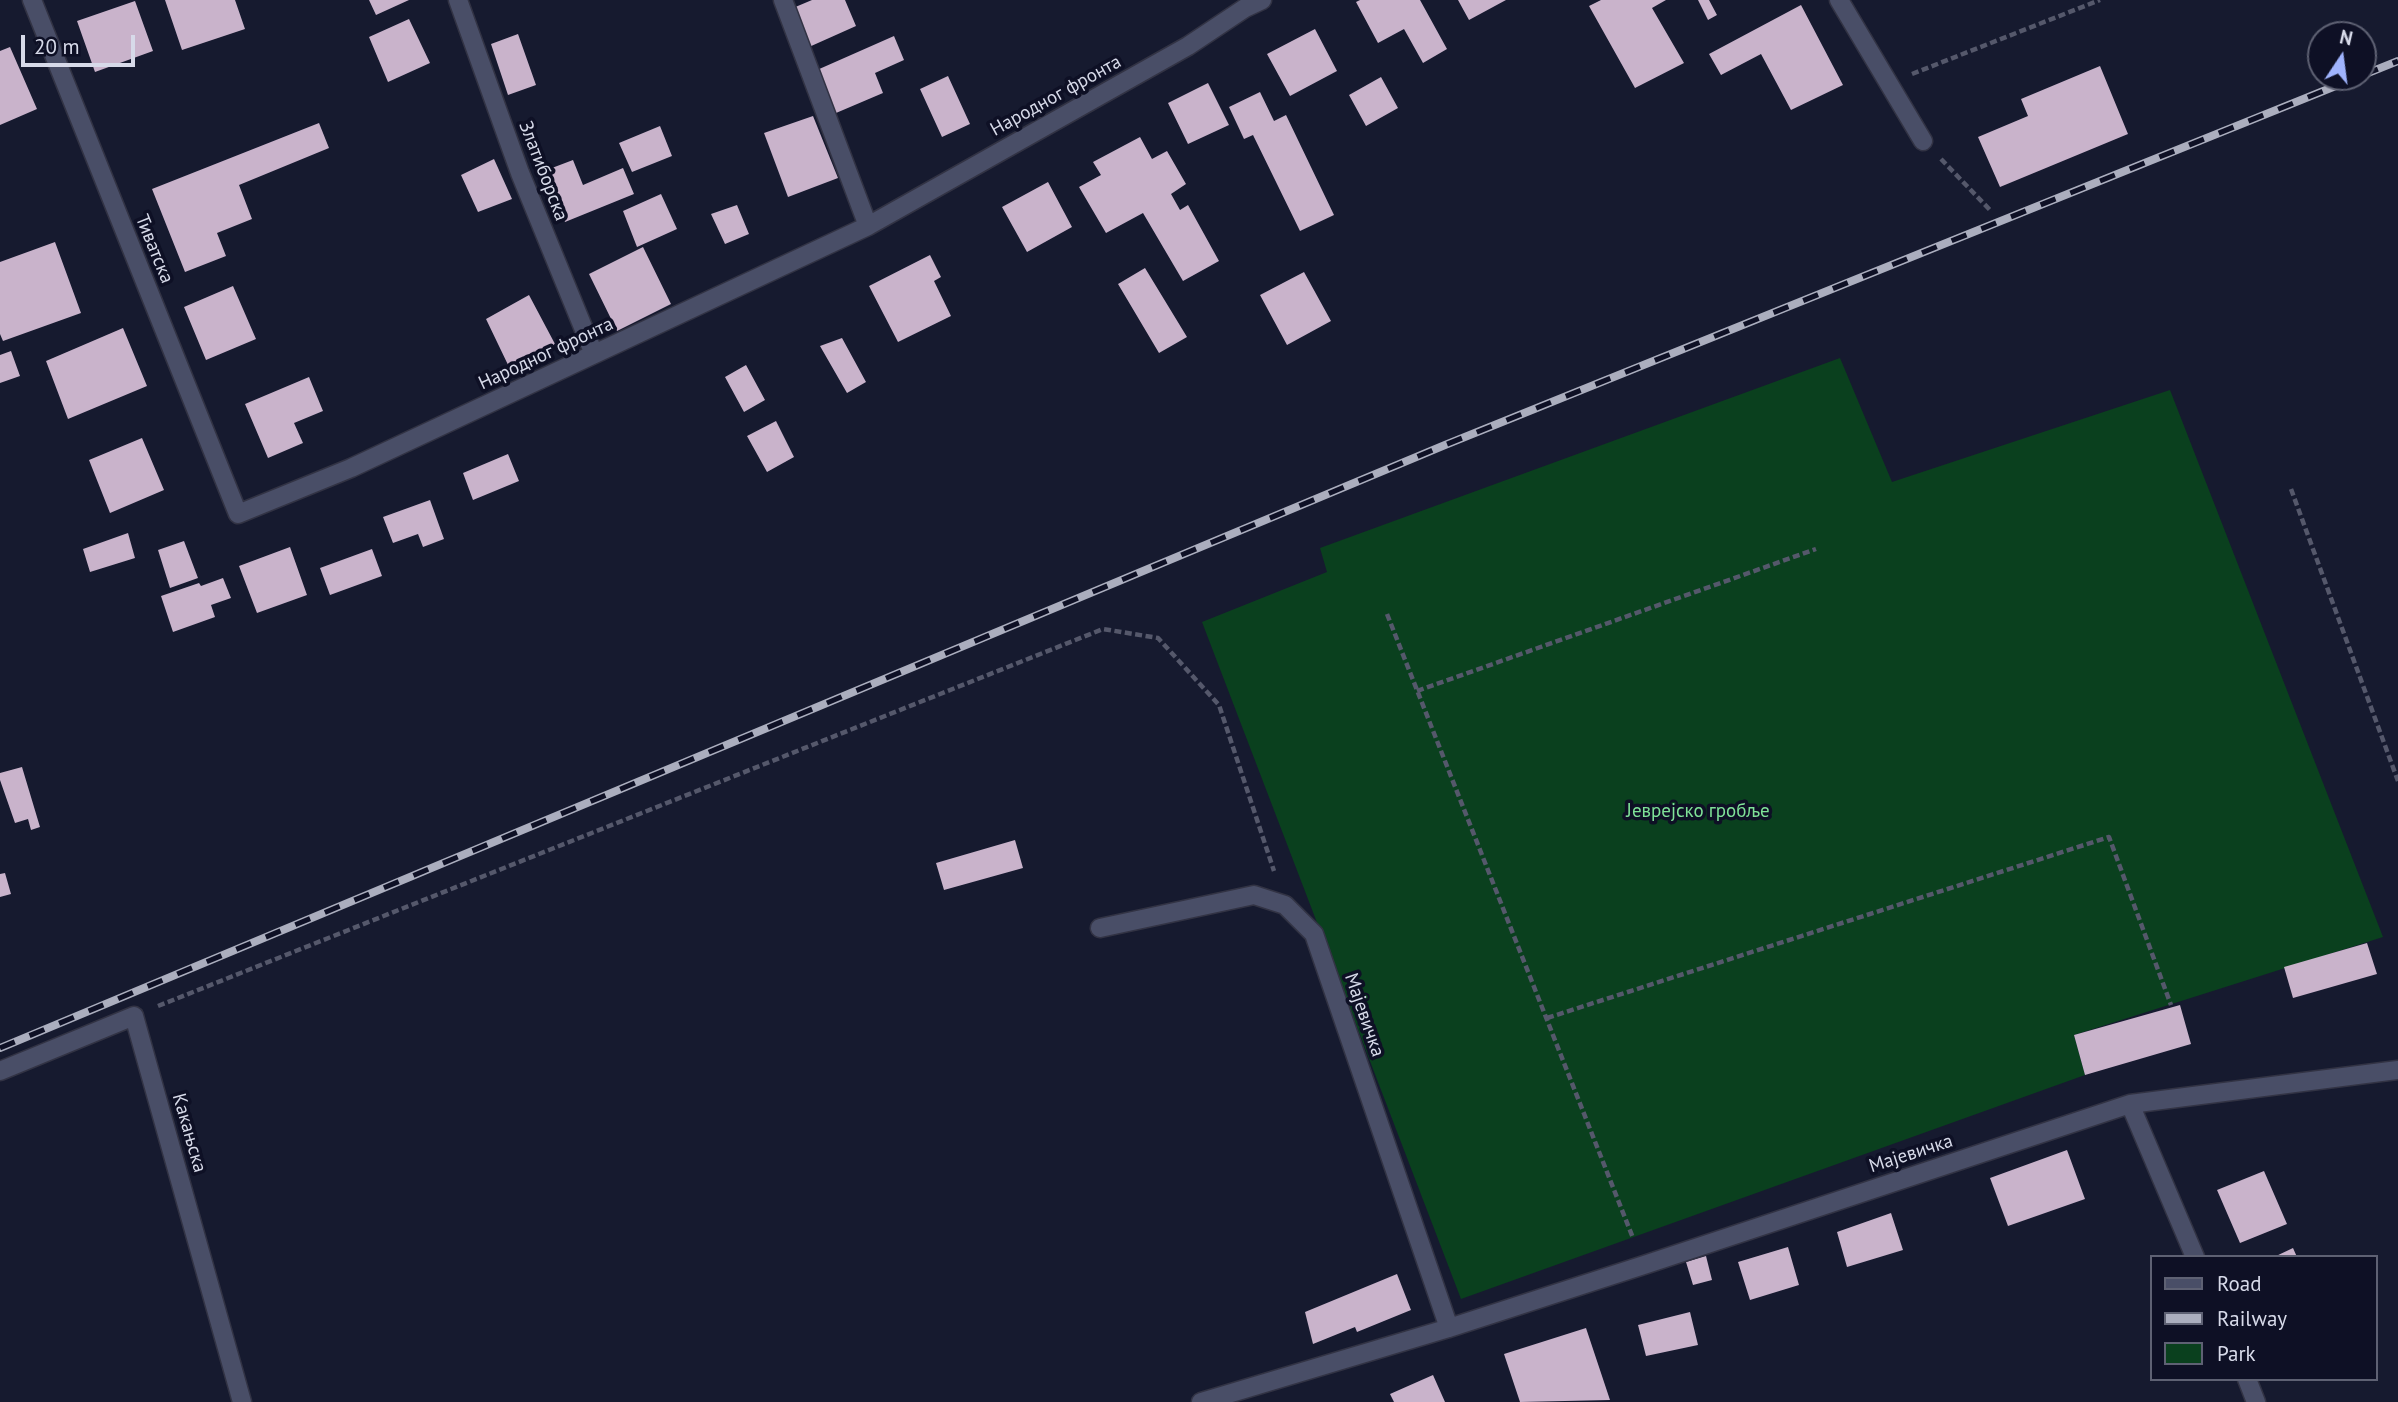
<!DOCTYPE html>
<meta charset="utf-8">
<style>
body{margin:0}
#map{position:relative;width:2398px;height:1402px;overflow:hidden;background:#161a2f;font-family:"PT Sans",sans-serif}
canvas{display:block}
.legend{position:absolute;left:2150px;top:1255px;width:228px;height:126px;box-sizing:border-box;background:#0e1025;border:2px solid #5e6173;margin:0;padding:9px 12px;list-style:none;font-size:21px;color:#d7dae9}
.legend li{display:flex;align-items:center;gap:14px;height:35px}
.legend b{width:35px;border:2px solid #5e6173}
.north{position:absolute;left:2307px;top:21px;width:70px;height:70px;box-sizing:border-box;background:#0e1025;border:2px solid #5e6173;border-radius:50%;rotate:13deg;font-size:19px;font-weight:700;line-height:28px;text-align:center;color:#d7dae9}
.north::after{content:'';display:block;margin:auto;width:24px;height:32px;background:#9fb3fd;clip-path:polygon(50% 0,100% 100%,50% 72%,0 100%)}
.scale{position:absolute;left:21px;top:35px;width:114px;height:32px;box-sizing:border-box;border:4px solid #d7dae9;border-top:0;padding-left:9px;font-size:21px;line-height:24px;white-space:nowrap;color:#d7dae9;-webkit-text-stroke:5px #0e1025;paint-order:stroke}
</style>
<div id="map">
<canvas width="2398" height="1402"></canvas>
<ul class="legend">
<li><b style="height:9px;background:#494e67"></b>Road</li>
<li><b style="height:9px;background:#abaebe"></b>Railway</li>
<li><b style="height:19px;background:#0a401e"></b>Park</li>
</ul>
<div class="north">N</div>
<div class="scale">20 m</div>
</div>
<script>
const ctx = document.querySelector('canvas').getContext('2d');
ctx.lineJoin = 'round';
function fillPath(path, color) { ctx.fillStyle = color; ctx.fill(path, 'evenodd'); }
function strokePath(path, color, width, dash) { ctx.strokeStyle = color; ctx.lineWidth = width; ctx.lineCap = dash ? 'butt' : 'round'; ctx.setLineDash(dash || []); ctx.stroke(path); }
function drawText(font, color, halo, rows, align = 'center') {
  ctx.font = font + ' "PT Sans",sans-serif'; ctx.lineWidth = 7; ctx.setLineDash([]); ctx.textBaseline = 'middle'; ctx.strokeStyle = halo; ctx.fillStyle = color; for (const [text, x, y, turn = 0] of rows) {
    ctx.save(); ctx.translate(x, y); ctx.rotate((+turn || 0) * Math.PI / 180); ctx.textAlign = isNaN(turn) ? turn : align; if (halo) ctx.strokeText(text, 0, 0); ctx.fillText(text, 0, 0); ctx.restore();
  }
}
const green = new Path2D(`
 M1840,358L1892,482L2170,390L2383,937L2074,1035L2085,1075L1461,1299L1202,622L1327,572L1320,548Z`);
const building = new Path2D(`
 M165,0H235L245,29L182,50Z
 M369,0H409L376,15Z
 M812,0H845L856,26L809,47L793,8Z
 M1360,0H1420L1447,49L1423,63L1404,29L1378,43L1356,2Z
 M1458,0H1506L1469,20Z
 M1601,0H1666L1652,8L1684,63L1635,88L1589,6Z
 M1698,0H1709L1717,15L1708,20Z
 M135,1L153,51L95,72L77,21Z
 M1801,5L1843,85L1791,110L1761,54L1721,75L1709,54Z
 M409,19L430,63L388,82L369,37Z
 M1315,29L1337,71L1290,96L1267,54Z
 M518,34L536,85L508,95L491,44Z
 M894,36L904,60L875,73L883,93L836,113L817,70Z
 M10,47L37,109L0,125V51Z
 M2100,66L2128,134L2000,187L1978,137L2028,116L2021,99Z
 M948,76L970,124L942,137L920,89Z
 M1381,77L1398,108L1366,126L1349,95Z
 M1208,83L1229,125L1188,144L1168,103Z
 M1260,92L1274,121L1286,115L1334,215L1300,231L1253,135L1244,139L1229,107Z
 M813,116L838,178L788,197L764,133Z
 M319,123L329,148L239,185L252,219L217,233L226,256L185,272L152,189Z
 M660,126L672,156L632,172L619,143Z
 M1140,137L1152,159L1167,151L1186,184L1171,194L1180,210L1188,205L1219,261L1183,281L1143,213L1106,233L1079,187L1101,175L1093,162Z
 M494,159L512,199L478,212L461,175Z
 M573,160L583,185L623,168L634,194L565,222L544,171Z
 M1048,182L1072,227L1027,252L1002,207Z
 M661,194L677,229L637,247L623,211Z
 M737,205L749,234L725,244L711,214Z
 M55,242L81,313L3,341L0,334V262Z
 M643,247L671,304L617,331L589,274Z
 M930,255L941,277L934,281L951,316L898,342L869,286Z
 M1145,268L1187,337L1159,353L1118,284Z
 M1304,272L1331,321L1287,345L1260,295Z
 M233,286L256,339L206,360L184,307Z
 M529,295L555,344L510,369L486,319Z
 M123,328L147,386L68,419L46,361Z
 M842,338L866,382L847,393L820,346Z
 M11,351L20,376L0,383V355Z
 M746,365L765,400L744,412L725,377Z
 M309,377L323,411L294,423L303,443L268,458L245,404Z
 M776,421L794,457L767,472L747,436Z
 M142,438L164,490L110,513L89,460Z
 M508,454L519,481L473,500L463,473Z
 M430,500L444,539L423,547L418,534L393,543L383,517Z
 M128,533L135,558L90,572L83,549Z
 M184,541L198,578L170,588L158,550Z
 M290,547L307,595L257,613L239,566Z
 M372,549L382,576L330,595L320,568Z
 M223,578L231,598L211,605L215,617L173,632L161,596L199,583L201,586Z
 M22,767L40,827L31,830L28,819L15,823L0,780V773Z
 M1015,840L1023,868L944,890L936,863Z
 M5,873L11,894L0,897V874Z
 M2367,943L2377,974L2293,998L2284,967Z
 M2180,1005L2191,1044L2085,1075L2074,1035Z
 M2067,1150L2085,1199L2008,1226L1990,1178Z
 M2264,1171L2287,1224L2240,1243L2217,1190Z
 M1891,1213L1903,1250L1847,1267L1837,1232Z
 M1788,1247L1799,1285L1750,1300L1738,1262Z
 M2293,1248L2297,1257H2274Z
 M1706,1256L1712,1280L1693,1285L1686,1262Z
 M1397,1274L1411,1310L1357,1332L1355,1327L1313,1344L1305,1312Z
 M1690,1312L1698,1345L1646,1356L1638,1325Z
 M1586,1328L1610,1400L1520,1402L1504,1354Z
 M1433,1375L1445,1402H1394L1390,1394Z`);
const path = new Path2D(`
 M1912,74L2100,0
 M1941,159L1990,210
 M2291,489L2398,781
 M1387,614L1633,1238
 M1417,691L1816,549
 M158,1006L1103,629L1158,638L1219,705L1274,871
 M1547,1018L2109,837L2171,1005`);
const street = new Path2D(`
 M32,0L238,514L351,468L868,226L1188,46L1245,8L1262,0
 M458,0L520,173L594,354
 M783,0L868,226
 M1839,0L1923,141
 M1100,928L1254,895L1285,905L1314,934L1449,1328
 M0,1071L134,1016L242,1402
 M2130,1104L2195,1257
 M2247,1379L2256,1402
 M1201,1402L1449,1328L1644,1265L2130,1104L2398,1070`);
const rail = new Path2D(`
 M2363,75L2398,61
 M0,1048L1445,445L2358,77`);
const streetNames = [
 ["Народног фронта",1056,96,-29],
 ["Златиборска",543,171,69],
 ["Тиватска",154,249,68],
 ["Народног фронта",546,354,-25],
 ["Мајевичка",1364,1015,71],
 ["Какањска",189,1133,74],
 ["Мајевичка",1911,1154,-18]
];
const parkNames = [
 ["Јеврејско гробље",1698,812]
];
fillPath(green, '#0a401e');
fillPath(building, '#c9b3cb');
strokePath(street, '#323344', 21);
strokePath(path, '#55586b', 4.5, [7, 3.5]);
strokePath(street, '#494e67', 18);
strokePath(rail, '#abaebe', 8);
strokePath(rail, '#0e1025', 5, [16]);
drawText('19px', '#d7dae9', '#0e1025', streetNames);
drawText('19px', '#7fe298', '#0e1025', parkNames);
</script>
